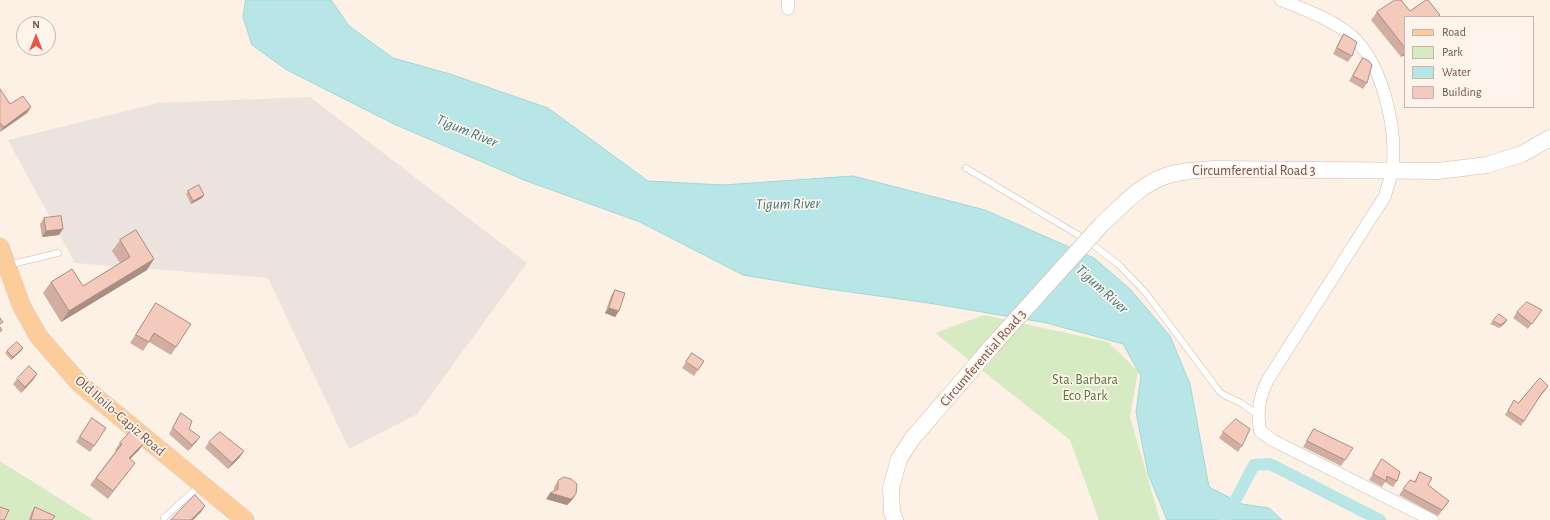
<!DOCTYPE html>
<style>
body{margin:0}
#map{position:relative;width:1550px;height:520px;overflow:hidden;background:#fdf0e4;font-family:"Alegreya Sans",sans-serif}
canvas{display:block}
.legend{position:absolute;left:1404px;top:16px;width:130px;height:92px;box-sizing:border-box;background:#fff4eb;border:1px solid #c8b4aa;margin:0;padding:5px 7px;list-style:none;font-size:12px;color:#765349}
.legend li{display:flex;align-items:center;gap:8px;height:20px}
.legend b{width:20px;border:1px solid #c8b4aa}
.north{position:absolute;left:16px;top:16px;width:40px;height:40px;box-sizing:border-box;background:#fff4eb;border:1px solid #c8b4aa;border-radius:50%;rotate:0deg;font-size:11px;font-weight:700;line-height:16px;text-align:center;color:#765349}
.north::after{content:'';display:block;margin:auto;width:14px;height:18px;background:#e95747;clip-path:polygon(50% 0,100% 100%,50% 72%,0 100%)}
</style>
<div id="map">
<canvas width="1550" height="520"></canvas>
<ul class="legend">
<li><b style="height:5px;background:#fccc9b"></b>Road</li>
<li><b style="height:11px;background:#d7ebc2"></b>Park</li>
<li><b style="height:11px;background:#b8e6e7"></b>Water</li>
<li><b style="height:11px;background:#f3cabb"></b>Building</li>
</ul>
<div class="north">N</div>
</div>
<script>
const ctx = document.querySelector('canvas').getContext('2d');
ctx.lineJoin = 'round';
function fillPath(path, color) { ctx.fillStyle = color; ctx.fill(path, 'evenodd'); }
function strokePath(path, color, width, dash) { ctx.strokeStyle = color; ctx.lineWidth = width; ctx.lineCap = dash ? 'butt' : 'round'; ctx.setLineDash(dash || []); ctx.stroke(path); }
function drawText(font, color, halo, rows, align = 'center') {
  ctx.font = font + ' "Alegreya Sans",sans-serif'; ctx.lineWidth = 3.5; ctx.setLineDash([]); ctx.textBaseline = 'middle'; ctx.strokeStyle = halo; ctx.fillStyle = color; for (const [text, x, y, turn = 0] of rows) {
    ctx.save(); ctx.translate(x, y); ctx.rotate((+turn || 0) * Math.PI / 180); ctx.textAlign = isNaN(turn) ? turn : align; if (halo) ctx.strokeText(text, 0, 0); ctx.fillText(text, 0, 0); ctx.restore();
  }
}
const industrial = new Path2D(`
 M310,97L527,263L417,414L349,449L268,278L75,263L8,140L159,103Z`);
const green = new Path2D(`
 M984,315L1108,342L1138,371L1130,417L1160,520H1099L1070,440L935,333Z
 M0,461L92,519L93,520H0Z`);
const water = new Path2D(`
 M246,0H331L349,26L393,58L450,74L548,108L648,181L723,185L853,176L985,210L1094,258L1130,289L1170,336L1190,384L1209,487L1242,504L1269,508L1282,520H1167L1148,474L1136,412L1141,376L1123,344L1047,323L929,303L821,288L743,275L640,222L524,180L394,124L287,70L252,45L243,17Z`);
const canal = new Path2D(`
 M1225,520L1254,465L1270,464L1380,520`);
const lane = new Path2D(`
 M966,168L1085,239L1118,264L1146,293L1219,391L1224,395L1241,403L1258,415
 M8,265L58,253
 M164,518L200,485`);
const street = new Path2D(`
 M788,0V9
 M1281,0C1303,9 1339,22 1356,40C1384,70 1398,132 1392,172C1390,180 1387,188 1385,196L1267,381C1259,399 1257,412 1260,431L1274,441L1432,520`);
const secondary = new Path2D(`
 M1102,224C1120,208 1136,189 1158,179C1175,171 1197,170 1216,169L1438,171L1487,165L1522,154L1550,138
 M895,520L892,512L891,488L899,459L912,439L993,345`);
const primary = new Path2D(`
 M0,247L22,307L39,337L80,384L245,520`);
const secondaryBridge = new Path2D(`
 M993,345L1102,224`);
const wall = new Path2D(`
 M1410,11L1405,17V55L1401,57L1371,20L1377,12Z
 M1344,34L1352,56L1348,62L1333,54L1340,40Z
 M1363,58L1367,83L1363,89L1349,81Z
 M0,89L10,104L31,107L27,113L0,132Z
 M188,191L204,195L202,198L191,204L186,194Z
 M44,218L59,235L42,237L40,224Z
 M120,240L147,270L61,322L43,293L51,282L83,286L120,263L112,251Z
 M615,290L619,311L615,317L605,313L611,296Z
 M156,303L176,347L171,355L149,342L143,351L130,343Z
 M1542,310L1528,329L1513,318L1517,312Z
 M1507,320L1505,323L1499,328L1490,324L1493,321Z
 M23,348L21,351L11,360L5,353L7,351Z
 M692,353L704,361L694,376L682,368Z
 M37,374L33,380L21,393L13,384L17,379Z
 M1548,386L1545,391L1540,396L1521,426L1505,415L1514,400L1518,403Z
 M181,413L189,429L200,437L196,442L188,451L169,434Z
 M92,418L106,428L90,452L76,442Z
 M1314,429L1345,460L1341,466L1303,447Z
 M1223,432L1242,446L1238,452L1219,438Z
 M209,442L240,457L228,469L205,448Z
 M120,443L139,450L130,459L135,463L108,499L90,485L116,451L115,450Z
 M1382,459L1397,481L1393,487L1385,482L1382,487L1369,480Z
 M1420,472L1428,485L1449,501L1438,516L1399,495L1410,480L1414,482Z
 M558,481L576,494L572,500L567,505L546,499L554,491V487Z
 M35,507L52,520H29L31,513Z`);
const shadedWall = new Path2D(`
 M1405,52V55L1401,57Z
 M31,107L27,113L0,132L4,127Z
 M204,195L202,198L191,204L193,201Z
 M63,229L59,235L42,237L46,231Z
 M154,259L147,270L61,322L69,311Z
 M609,308L619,311L615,317L605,313Z
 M1507,320L1505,323L1499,328L1501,325Z
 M23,348L21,351L11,360L13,357Z
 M37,374L33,380L21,393L25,387Z
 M200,437L196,442L188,451L192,445Z
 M145,442L139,450L123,466L129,458Z
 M244,451L240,457L228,469L232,463Z
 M550,493L576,494L572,500L567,505L546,499Z
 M205,506L201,512L193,520H191Z`);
const building = new Path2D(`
 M1395,0H1401L1410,11L1426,0H1428L1440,15L1437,17H1405V48L1377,12Z
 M1344,34L1357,42L1352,56L1337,48Z
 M1363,58L1369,61L1372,65L1367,83L1353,76Z
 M0,89L10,104L23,96L31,107L4,127L0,123Z
 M199,185L204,195L193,201L188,191Z
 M61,216L63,229L46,231L44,218Z
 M136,230L154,259L69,311L51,282L72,269L83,286L130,257L120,240Z
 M615,290L625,293L619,311L609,308Z
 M1527,302L1542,310L1532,324L1517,312Z
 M156,303L191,324L176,347L154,333L149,342L136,335Z
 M1499,314L1507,320L1501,325L1493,321Z
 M0,318L3,322L0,324Z
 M0,327L2,330L0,332Z
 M17,342L23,348L13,357L7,351Z
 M692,353L704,361L698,370L686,362Z
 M29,366L37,374L25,387L17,379Z
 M1540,378L1548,386L1542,393L1524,421L1508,411L1514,400L1518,403Z
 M181,413L192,421L189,429L200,437L192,445L173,428Z
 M92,418L106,428L94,446L80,437Z
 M1236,419L1250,429L1242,446L1223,432Z
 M1314,429L1353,448L1345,460L1307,441Z
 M132,430L145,442L129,458L135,463L113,491L96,478L122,444L120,443Z
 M220,432L244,451L232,463L209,442Z
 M1382,459L1400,472L1397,481L1387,476L1386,481L1373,474Z
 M1420,472L1432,478L1428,485L1449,501L1442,510L1403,489L1410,480L1415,482Z
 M564,477L571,479L577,484L576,494L571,499L550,493L558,489V481Z
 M195,495L205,506L191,520H171Z
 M0,507L9,510L4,520H0Z
 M35,507L55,516L52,520H31Z`);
const streetNames = [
 ["Circumferential Road 3",1254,171],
 ["Circumferential Road 3",983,358,-49],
 ["Old Iloilo-Capiz Road",120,416,41]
];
const parkNames = [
 ["Sta. Barbara",1085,380],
 ["Eco Park",1085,396]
];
const waterNames = [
 ["Tigum River",467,131,22],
 ["Tigum River",788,204,-1],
 ["Tigum River",1102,289,42]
];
fillPath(industrial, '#ece3de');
fillPath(green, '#d7ebc2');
fillPath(water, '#b8e6e7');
strokePath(water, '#9ed7d9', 1);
strokePath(canal, '#b8e6e7', 12);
strokePath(lane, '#d0b8ad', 7);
strokePath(street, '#d0b8ad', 13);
strokePath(secondary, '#d3b7aa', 17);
strokePath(primary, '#d9cfcc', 19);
strokePath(lane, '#fff', 6);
strokePath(street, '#fff', 12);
strokePath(secondary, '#fff', 16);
strokePath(primary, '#fccc9b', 18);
strokePath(secondaryBridge, '#d3b7aa', 17, []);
strokePath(secondaryBridge, '#fff', 16);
fillPath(wall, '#d1aea1');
fillPath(shadedWall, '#aa8d83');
fillPath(building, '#f3cabb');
strokePath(building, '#aa8d83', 1);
drawText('14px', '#765349', '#fff4eb', streetNames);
drawText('14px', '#55763e', '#fff4eb', parkNames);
drawText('italic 15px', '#3c787c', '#fff4eb', waterNames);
</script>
